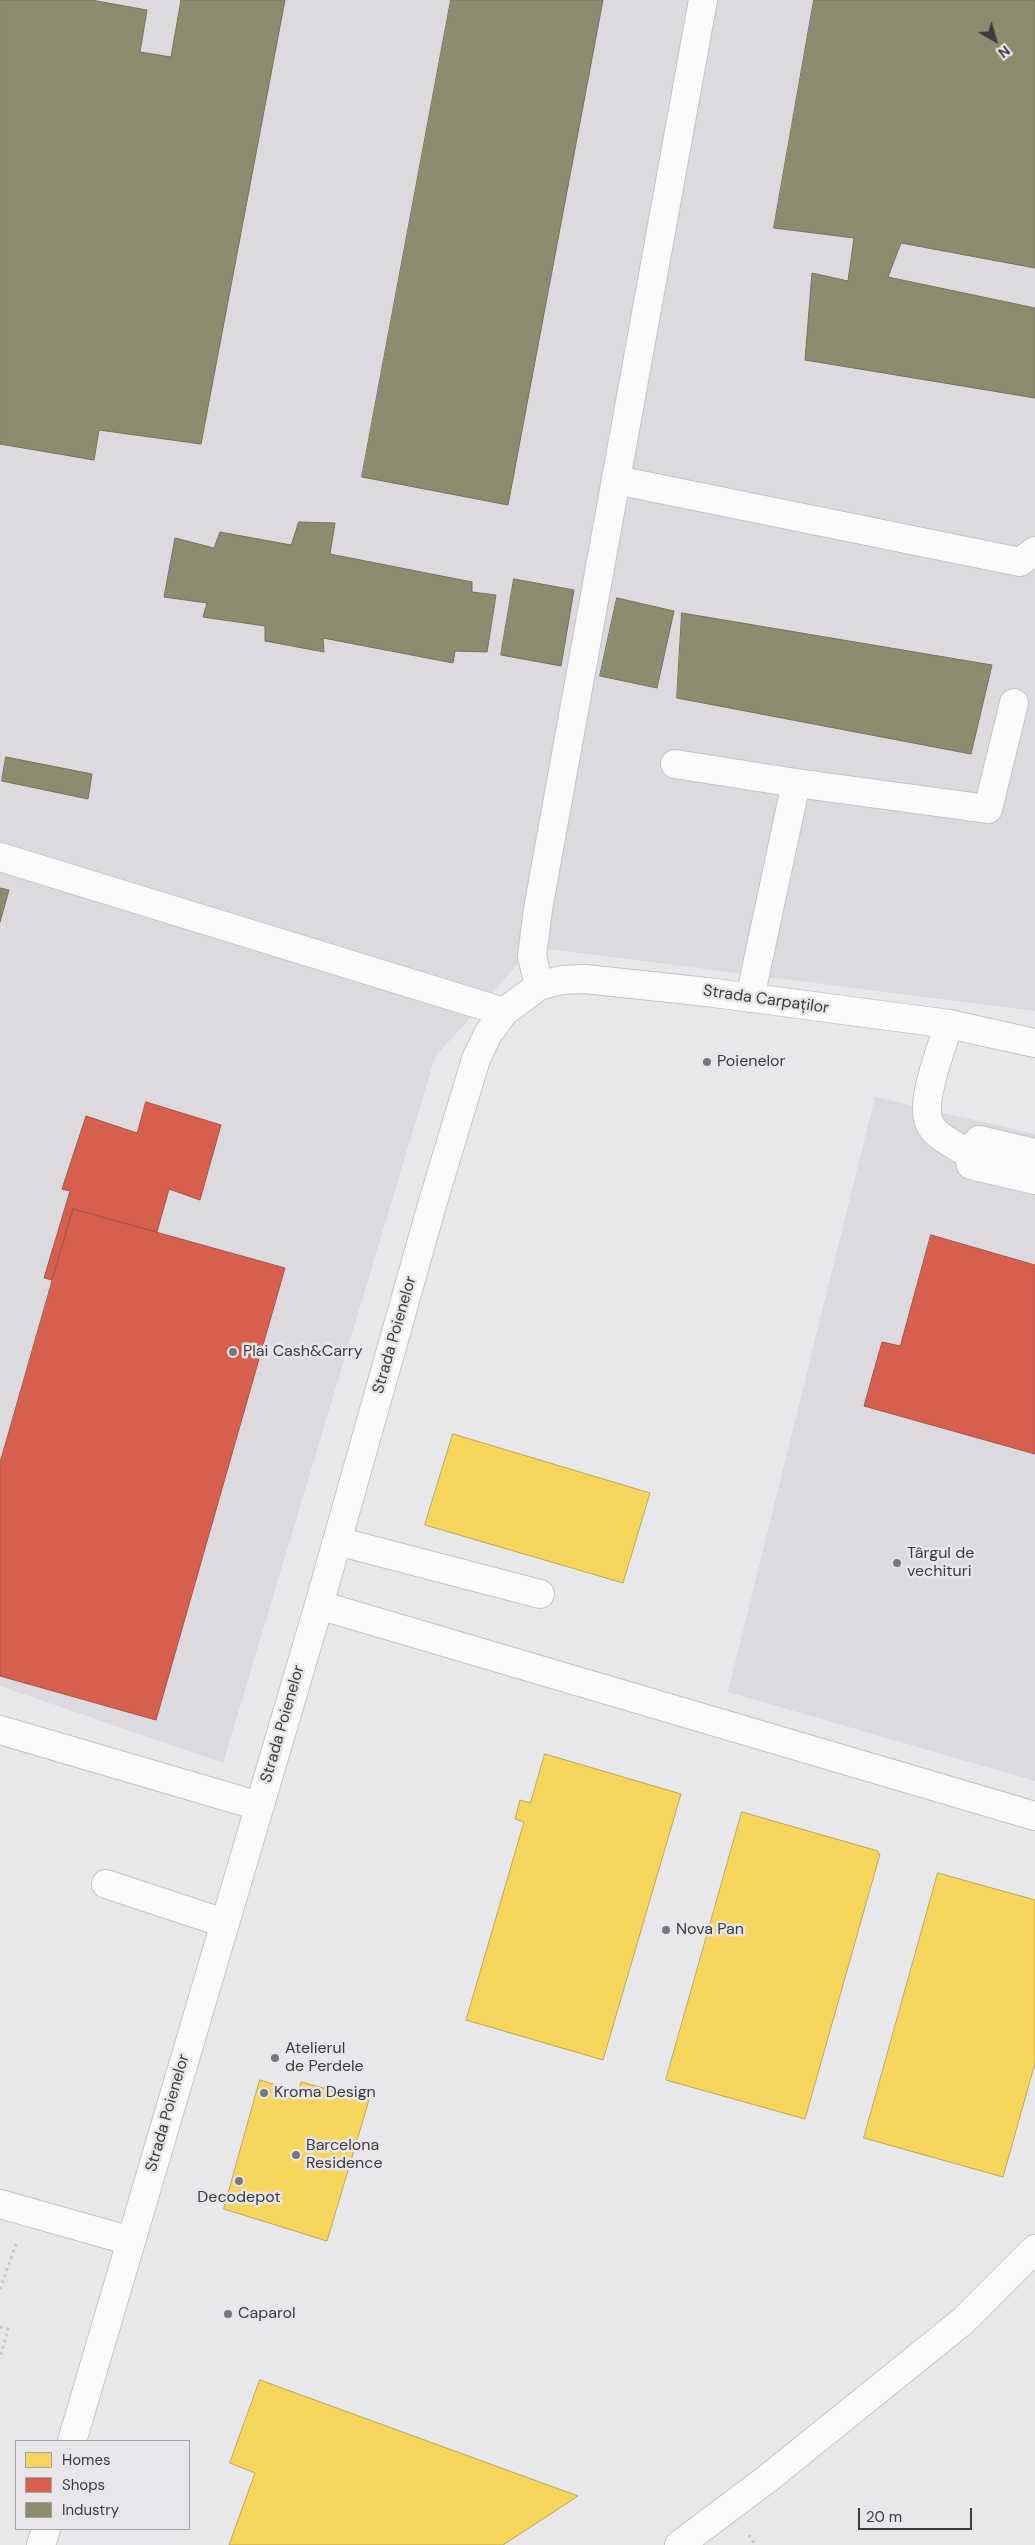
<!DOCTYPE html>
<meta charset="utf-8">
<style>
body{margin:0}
#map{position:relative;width:1035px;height:2545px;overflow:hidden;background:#e8e7e9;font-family:"DM Sans",sans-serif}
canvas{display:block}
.legend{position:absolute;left:15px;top:2440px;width:175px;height:90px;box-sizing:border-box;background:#e8e6ea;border:1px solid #a3a2a4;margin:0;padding:6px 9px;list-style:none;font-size:15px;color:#3c3b3c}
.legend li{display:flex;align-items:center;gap:10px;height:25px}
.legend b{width:25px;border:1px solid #a3a2a4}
.north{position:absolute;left:970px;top:15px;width:50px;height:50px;-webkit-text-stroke:4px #e8e6ea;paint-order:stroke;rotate:142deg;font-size:14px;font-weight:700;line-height:20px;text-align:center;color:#3c3b3c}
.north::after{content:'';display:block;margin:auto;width:18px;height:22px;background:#3c3b3c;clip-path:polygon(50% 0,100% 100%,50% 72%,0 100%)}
.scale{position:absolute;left:858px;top:2508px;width:114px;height:22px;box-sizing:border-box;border:2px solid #3c3b3c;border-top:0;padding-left:6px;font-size:15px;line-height:18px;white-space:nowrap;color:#3c3b3c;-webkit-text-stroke:4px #e8e6ea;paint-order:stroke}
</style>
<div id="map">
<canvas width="1035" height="2545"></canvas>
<ul class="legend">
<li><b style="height:14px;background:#f6d55c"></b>Homes</li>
<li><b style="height:14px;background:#d6604d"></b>Shops</li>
<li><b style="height:14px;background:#8c8c6e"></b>Industry</li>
</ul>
<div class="north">N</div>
<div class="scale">20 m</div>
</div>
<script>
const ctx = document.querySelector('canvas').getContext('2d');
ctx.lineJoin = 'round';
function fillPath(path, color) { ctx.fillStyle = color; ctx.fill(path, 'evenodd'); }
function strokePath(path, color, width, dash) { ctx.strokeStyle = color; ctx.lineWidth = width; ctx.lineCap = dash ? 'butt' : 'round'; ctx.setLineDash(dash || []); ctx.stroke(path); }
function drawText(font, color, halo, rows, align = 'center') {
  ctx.font = font + ' "DM Sans",sans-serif'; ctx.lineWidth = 5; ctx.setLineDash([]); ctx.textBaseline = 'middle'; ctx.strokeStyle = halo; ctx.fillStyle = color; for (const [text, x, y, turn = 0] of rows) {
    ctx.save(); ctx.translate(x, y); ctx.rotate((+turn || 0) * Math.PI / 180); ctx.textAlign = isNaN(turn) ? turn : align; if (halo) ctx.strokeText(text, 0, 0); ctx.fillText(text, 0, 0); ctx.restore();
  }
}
const built = new Path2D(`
 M0,0H1035V1011L533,947L435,1057L223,1763L0,1686Z
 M875,1097L1035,1134V1781L728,1692Z`);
const homes = new Path2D(`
 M453,1434L650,1493L623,1583L425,1525Z
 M545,1754L681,1794L603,2060L466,2020L524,1822L515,1819L520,1800L530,1803Z
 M742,1812L878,1851V1854H880L805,2119L666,2080Z
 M938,1873L1035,1900V2063L1003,2177L864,2138Z
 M260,2080L298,2092L301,2082L369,2100L327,2241L224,2209Z
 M260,2380L578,2496L503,2545H229L255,2473L230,2463Z`);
const shops = new Path2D(`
 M146,1102L221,1125L200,1200L169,1189L157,1232L73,1209L52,1280L44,1278L70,1191L62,1189L86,1116L137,1133Z
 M73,1209L285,1268L156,1720L0,1676V1463Z
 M931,1235L1035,1265V1454L864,1406L882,1342L900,1346Z`);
const industry = new Path2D(`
 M0,0H91L147,10L140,52L171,57L181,0H285L201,444L99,430L94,460L0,444Z
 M451,0H603L508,505L362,477Z
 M814,0H1035V268L901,243L888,277L1035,308V398L805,360L812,273L848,281L854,238L774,228Z
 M299,522L335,523L330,554L472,582V592L496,595L487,652L455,651L453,663L323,638L324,652L265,641V626L203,617L207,603L164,597L175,538L214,548L220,532L291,545Z
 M514,579L574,590L561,666L501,655Z
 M617,598L674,611L657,688L600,676Z
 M682,613L992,665L971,754L677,698Z
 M6,757L92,774L88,799L2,781Z
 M0,888L9,890L0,922Z`);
const path = new Path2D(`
 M0,2289L16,2244
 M0,2327L8,2329L0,2358
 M749,2535L755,2545`);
const minor = new Path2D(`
 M616,480L1020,562L1035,551
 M675,764L796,783
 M0,857L504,1012
 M539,986L532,956L538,909L703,0
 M750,998L796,783L988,809L1014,703
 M949,1024C942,1046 920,1102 929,1122C935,1137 955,1145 968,1153L971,1165L1035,1180
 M968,1153L979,1140L1035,1153
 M337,1541L540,1594
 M319,1605L1035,1816
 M0,1730L259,1806
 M106,1884L224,1923
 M0,2204L131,2241
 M679,2545L767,2479L963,2321L1035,2249`);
const major = new Path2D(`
 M72,2441L319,1605L432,1205L476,1059L488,1034L504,1012L539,986L561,980L585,979L707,992L949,1024L1035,1043
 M41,2545L46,2529`);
const markers = [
 [707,1062,5,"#787779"],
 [233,1352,5,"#787779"],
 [897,1563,5,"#787779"],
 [666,1930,5,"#787779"],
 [275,2058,5,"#787779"],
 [264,2093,5,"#787779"],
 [296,2155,5,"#787779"],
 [239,2181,5,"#787779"],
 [228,2314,5,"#787779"]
];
const streetNames = [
 ["Strada Carpaților",766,1000,8],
 ["Strada Poienelor",395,1335,-74],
 ["Strada Poienelor",283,1724,-74],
 ["Strada Poienelor",168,2113,-74]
];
const poiNames = [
 ["Poienelor",717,1062],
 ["Plai Cash&Carry",243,1352],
 ["Târgul de",907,1554],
 ["vechituri",907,1572],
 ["Nova Pan",676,1930],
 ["Atelierul",285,2049],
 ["de Perdele",285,2067],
 ["Kroma Design",274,2093],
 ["Barcelona",306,2146],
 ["Residence",306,2164],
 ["Decodepot",239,2198,"center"],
 ["Caparol",238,2314]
];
fillPath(built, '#dcd9df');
fillPath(homes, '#f6d55c');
strokePath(homes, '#bea752', 1);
fillPath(shops, '#d6604d');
strokePath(shops, '#a85548', 1);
fillPath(industry, '#8c8c6e');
strokePath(industry, '#74745f', 1);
strokePath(minor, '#c4c3c4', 30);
strokePath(major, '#c4c3c4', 30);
strokePath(path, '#c8c7c8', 3, [2.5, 4]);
strokePath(minor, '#fcfbfc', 28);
strokePath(major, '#fcfbfc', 28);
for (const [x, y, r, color] of markers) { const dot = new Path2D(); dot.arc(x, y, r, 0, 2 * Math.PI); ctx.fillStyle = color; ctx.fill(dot); strokePath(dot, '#e8e6ea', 2); }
drawText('16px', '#3c3b3c', '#e8e6ea', streetNames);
drawText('16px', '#3c3b3c', '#e8e6ea', poiNames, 'left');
</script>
